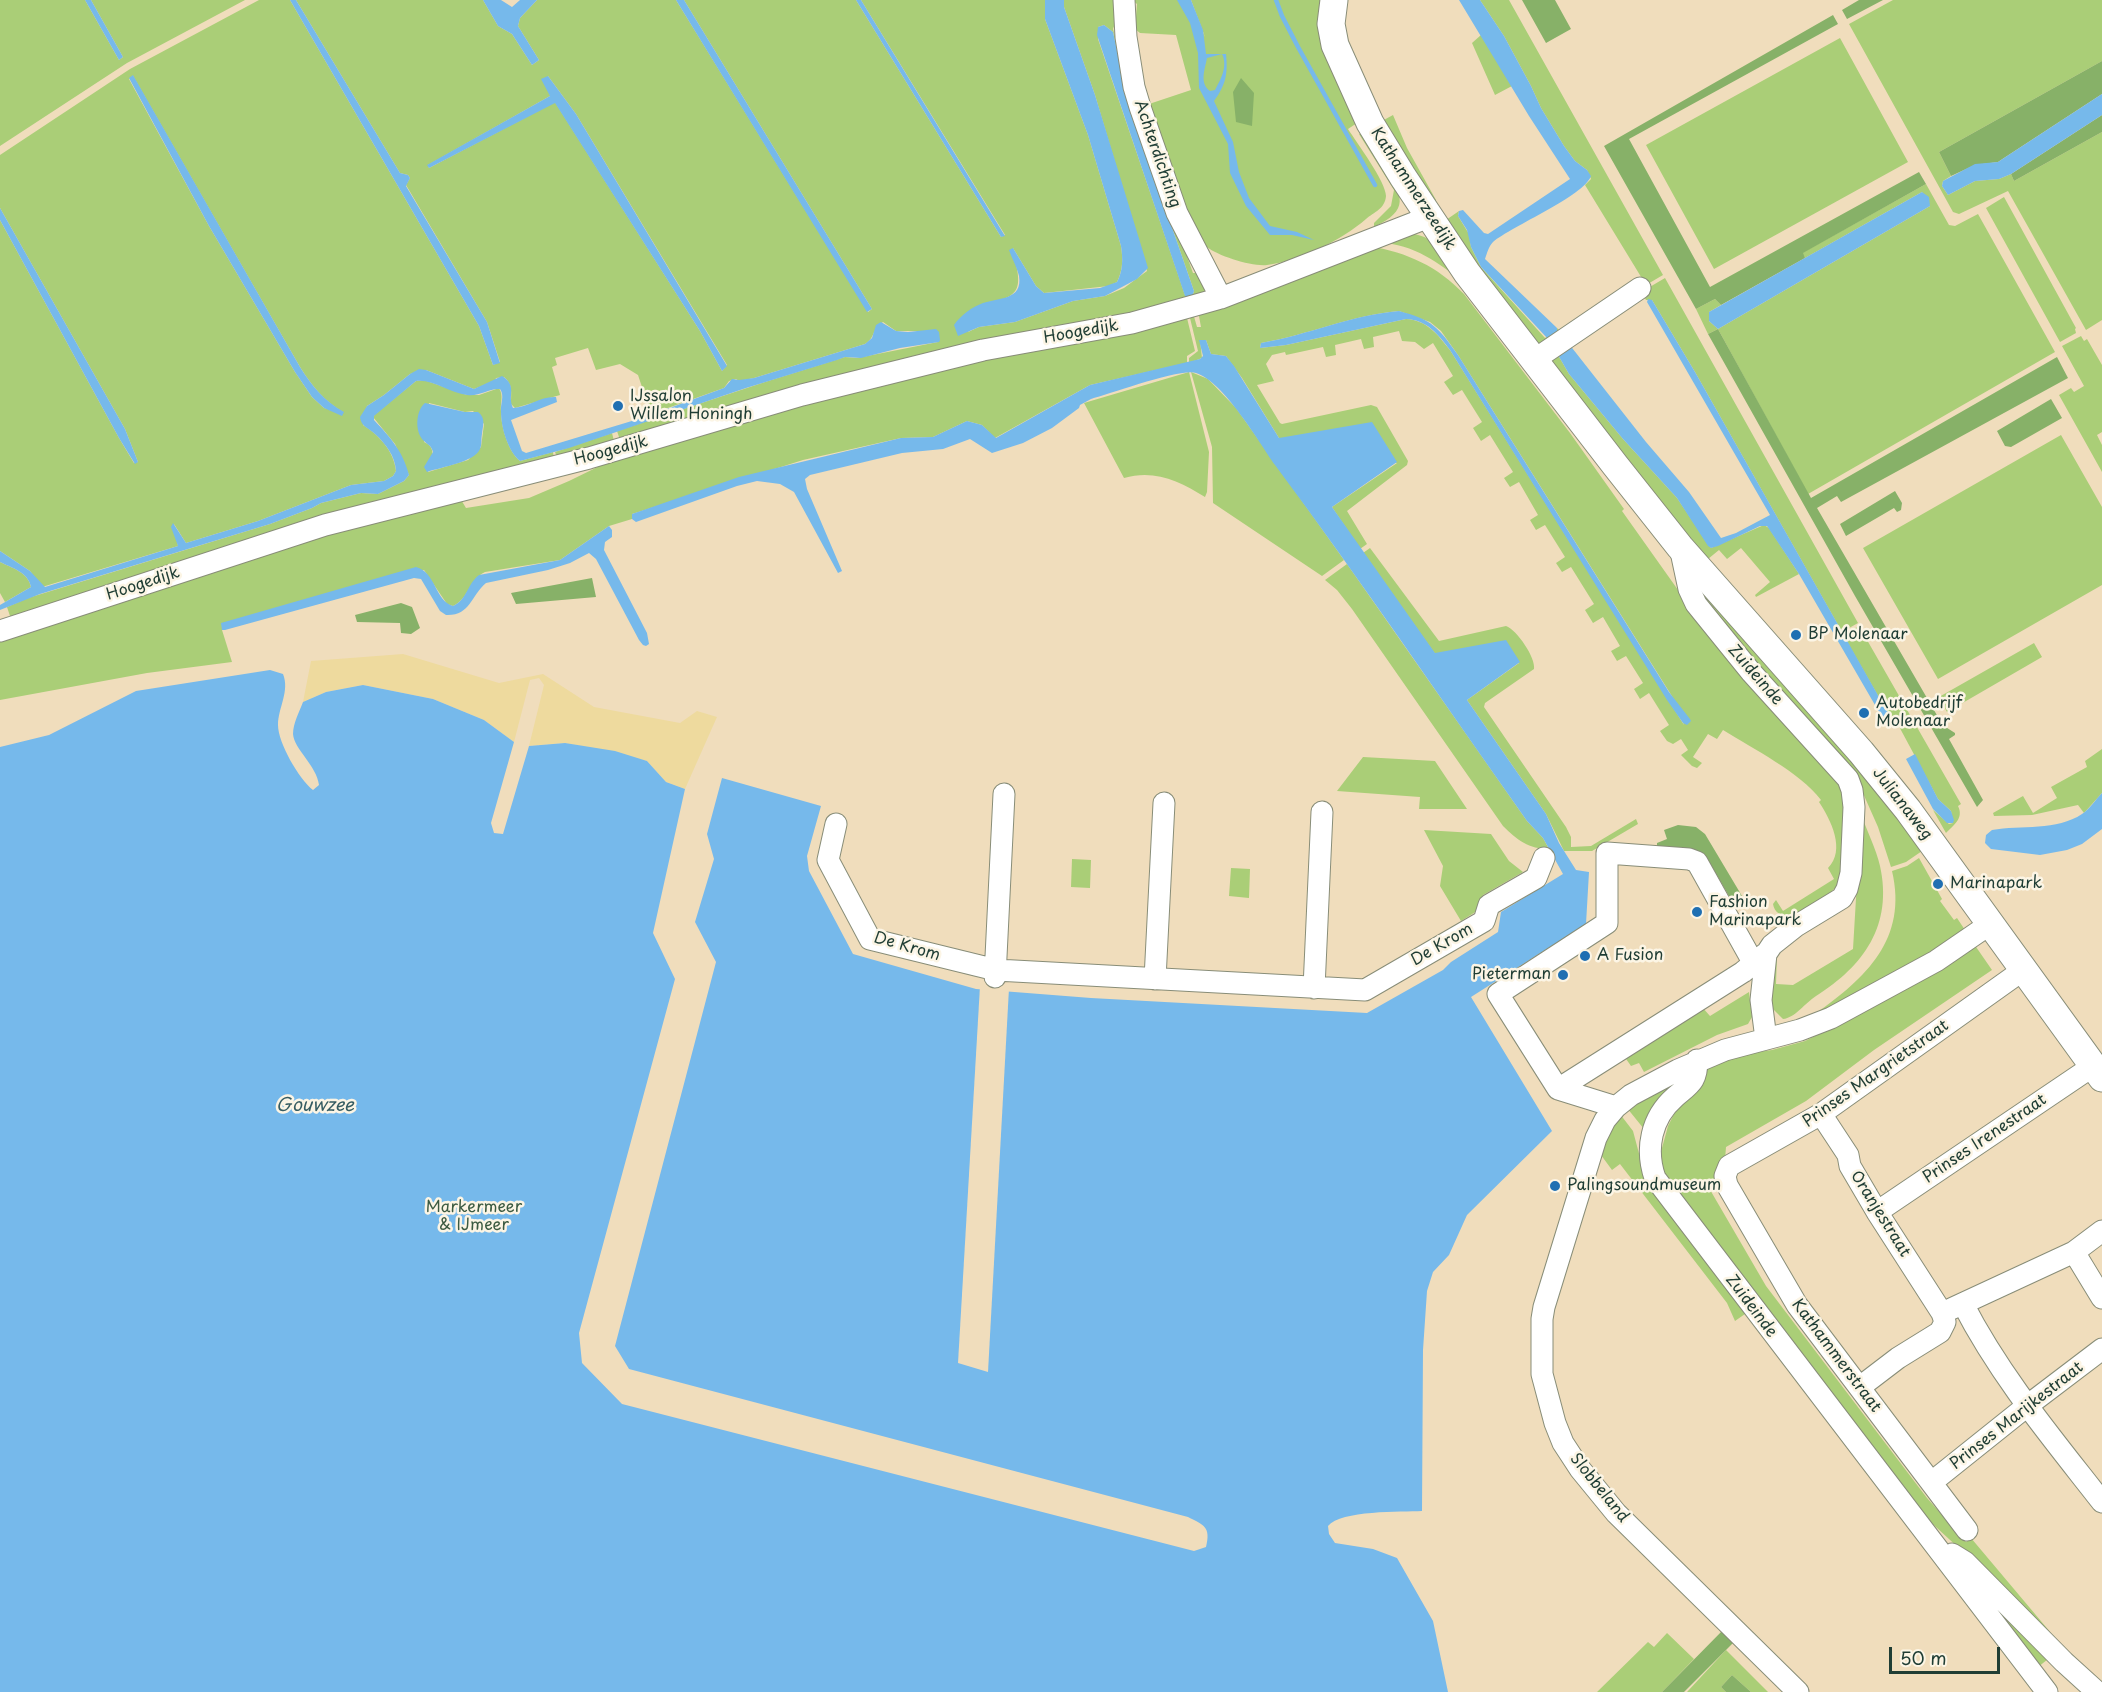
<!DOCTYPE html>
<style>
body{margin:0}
#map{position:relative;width:2102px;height:1692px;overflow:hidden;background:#f0ddbc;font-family:"Playpen Sans",sans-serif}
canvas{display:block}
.scale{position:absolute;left:1889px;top:1647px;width:111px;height:27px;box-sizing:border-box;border:3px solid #1f3d34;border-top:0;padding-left:8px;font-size:18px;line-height:21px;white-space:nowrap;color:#1f3d34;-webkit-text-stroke:4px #fcf5e5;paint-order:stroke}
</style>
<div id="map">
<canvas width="2102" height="1692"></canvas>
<div class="scale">50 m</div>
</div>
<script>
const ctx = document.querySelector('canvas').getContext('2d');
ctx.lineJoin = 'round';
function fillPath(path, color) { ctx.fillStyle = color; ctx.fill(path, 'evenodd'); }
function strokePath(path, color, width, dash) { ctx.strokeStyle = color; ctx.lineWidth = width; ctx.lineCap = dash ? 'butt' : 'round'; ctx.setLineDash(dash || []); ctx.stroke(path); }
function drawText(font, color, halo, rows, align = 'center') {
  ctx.font = font + ' "Playpen Sans",sans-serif'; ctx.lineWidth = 5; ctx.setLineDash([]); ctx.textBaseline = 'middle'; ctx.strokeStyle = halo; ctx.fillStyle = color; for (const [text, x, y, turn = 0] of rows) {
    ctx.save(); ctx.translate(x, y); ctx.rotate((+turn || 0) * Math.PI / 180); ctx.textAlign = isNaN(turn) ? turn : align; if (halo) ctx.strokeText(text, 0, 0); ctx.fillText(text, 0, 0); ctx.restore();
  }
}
const green = new Path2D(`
 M0,0H85L119,60L123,57L91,0H245L127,63L0,146Z
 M259,0H290L479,326L493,365L500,362L487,322L406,185L410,178L408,175L400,173L296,0H483L498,26L512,34L532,65L539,60L518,26L520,18L537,0H676L868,312L872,309L684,0H856L1001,237L1005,235L861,0H1045V19L1088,135L1121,246C1123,259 1123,270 1117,282L1109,286L1044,293L1036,286L1013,248C1018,278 1029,297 989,302L968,332L979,327L1015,322L1073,301L1105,296L1124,288L1147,271L1095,95L1064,7V0H1118V16L1113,29L1141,129L1193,273H1199L1205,292L1192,297L1194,291L1159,190L1121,69L1113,32L1104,25L1098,27V39L1187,301L620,440L617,431L765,382L845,357L857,358L938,342L922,331H896L883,322C871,330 876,337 865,344L754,378L739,381L736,379L729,381L724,388L651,414L638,375L620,364L596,370L588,348L555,358L557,365L552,367L560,395L515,408L511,404C511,393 513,384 504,377L496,378L495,381L474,389L426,370L410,374L384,395L367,406L363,425C379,435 394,451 396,471L393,476L384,481L351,485L258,521L186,543L174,524L178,546L42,587L30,571L0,551V220L119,438L134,463L138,462L125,429L0,208V155L130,69ZM133,76L300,367C312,386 324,401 343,412L324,408L312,397L295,372L209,226L129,79ZM548,76L576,114L727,365L722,371L700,331L555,102L429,168L428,165L550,96Z
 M1132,0H1187L1205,37L1191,0H1325L1357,123L1348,129C1357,143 1386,182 1386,196C1385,209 1374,212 1366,219C1342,240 1299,261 1267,265C1253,267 1218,256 1207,247C1181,225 1158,140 1146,105L1191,90L1176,35L1140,33L1135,29L1137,4Z
 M1480,0H1509L1663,275L1646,285L1585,185L1591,179L1587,170L1575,161L1564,146L1541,108L1531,86L1504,36Z
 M1893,0H2102V61L1939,152L1951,176L1943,181L1942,186L1948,195L1975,181L1999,179L2011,174L2014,181L2102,132V320L2086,330L2008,191L1959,214L1953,212L1849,24Z
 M1481,35L1512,86L1495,95L1472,43Z
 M1840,38L1908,162L1714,269L1646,145Z
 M1393,115L1407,148L1436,200L1433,204L1382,121Z
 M1362,133C1369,144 1377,156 1385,168C1403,196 1410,210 1374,227V223L1391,206L1394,190L1359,134Z
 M1926,184L1949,225L1955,226L1978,214L2055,352L1808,494L1718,329L1708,334L1696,309L1715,299L1721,305L1709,312V321L1718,329L1930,206L1922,192L1805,258L1802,253Z
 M2004,197L2076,328L2075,329L2076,333L2060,342L1986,208Z
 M1459,211L1458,216L1469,234L1471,247L1481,267L1545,338L1557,330V328L1563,334L1544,345L1531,341L1446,220Z
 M1409,234C1437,233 1452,266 1468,286C1443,266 1419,247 1386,243Z
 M1370,246C1408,253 1437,266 1464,294L1570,433L1624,509L1622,511L1683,597L1843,784L1845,872L1836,887L1830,893L1794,915C1784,917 1775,915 1773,904L1776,900L1783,911L1834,879L1828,868C1846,850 1831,820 1819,802L1821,800C1800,772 1753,749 1723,730L1717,739L1708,734L1693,757L1702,763L1697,768L1692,766L1681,755L1688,750L1681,739L1673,744L1667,741L1660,731L1669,725L1649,693L1640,699L1634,689L1643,683L1626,656L1617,661L1611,651L1620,646L1603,617L1593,623L1585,610L1594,604L1571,567L1562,572L1556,563L1565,557L1545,525L1536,530L1530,520L1538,515L1519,482L1510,487L1504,478L1513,472L1490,435L1481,441L1473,428L1482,422L1462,390L1453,395L1444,382L1453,376L1433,343L1424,349L1415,342L1402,341L1399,331L1373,337L1374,347L1364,349L1361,339L1335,345L1336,355L1326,357L1323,347L1286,355L1285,352L1272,355L1266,364L1274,381L1257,385L1280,423L1282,424L1371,405L1377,407L1408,461L1407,465L1347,511L1367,544L1360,549L1332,507L1397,463L1279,438L1242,378L1226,356L1211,354L1206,340H1200L1202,358L1189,363V358L1198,351L1190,318L1193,313L1197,327H1201L1198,311ZM1399,311L1430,322L1441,331L1458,355L1675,701L1684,725L1450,350C1438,335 1427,320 1406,319L1286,345L1260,348L1261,343C1308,335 1352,315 1399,311Z
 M1665,278L1858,623L1842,632L1695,372L1652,300H1646L1643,295L1648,288Z
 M1187,318L1195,351L1187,356V363L1090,385L995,438L982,425L967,421L933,437L901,438L803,460L632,514V519L609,526L560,560L485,572C469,579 469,599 453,606L447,604L424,570L222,630L232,662L147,673L0,700V638L304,538L460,498L466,508L529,498L569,481L616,458L891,378Z
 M2081,336L2084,341L2087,339L2102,365V432L2097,435L2102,445V472L2059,395L2071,388L2074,392L2084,386L2062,346Z
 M1551,355H1558L1569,374L1623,439L1677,498L1711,548L1764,525L1769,528L1799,574L1756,597L1755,595L1770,582L1741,548L1727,559L1719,550L1708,559H1701L1552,372Z
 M1189,372L1209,452L1207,492L1205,497C1180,481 1154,469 1124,478L1084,403Z
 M1191,372L1208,379L1236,408L1344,560L1322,576L1213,503L1212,447Z
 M424,380L467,395H479L499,388C504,396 500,403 501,411C501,427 508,451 520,461L553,452L554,458L14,619L10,616L7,607L28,598L270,524L312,508L321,503L361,493L378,494L404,481L409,475L395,444L373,417L375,414L416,381ZM429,403L465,412L473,411L484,424L481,447L468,460L428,472C431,460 438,448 424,442Z
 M612,433L614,441L557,457L555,452Z
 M2061,435L2102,507V585L1938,679L1863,548Z
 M1370,548L1439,641L1506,626C1517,630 1536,658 1534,669L1485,703L1484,707L1566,827L1571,837V847L1591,846L1636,819L1638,824L1592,851H1564L1546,814L1467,700L1519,663L1435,654L1363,553Z
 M0,562C12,568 28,572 31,587L5,602L0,593Z
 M1347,564L1527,821L1543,838L1549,849C1529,849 1517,840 1503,826L1352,609L1337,590L1325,580Z
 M1692,575L1859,762L1922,851L1906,862L1891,867L1878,827L1858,782L1697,597Z
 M1859,626L1961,804L1958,806C1964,818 1954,825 1946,833L1933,810L1949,824L1953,823L1951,811L1938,799L1895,719L1892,720L1843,635Z
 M2034,643L2042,657L1947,712L1939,697Z
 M2102,749V793L2084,813L2078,805L2032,815L1994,816L1993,813L2023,796L2033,813L2057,798L2051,787L2087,767L2085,761Z
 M1363,757L1435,761L1467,809H1419L1420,797L1337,791Z
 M1861,814C1867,831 1876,849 1880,866C1893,925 1864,966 1816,996C1805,1003 1795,1018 1783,1019L1773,1009L1770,1002V968L1777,955L1776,984L1793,985L1853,949Z
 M1424,830L1491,834L1509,861L1523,872L1483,895L1480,909L1461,921L1440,886L1443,866Z
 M1919,858L1942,899L1940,901L1954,920L1957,918L1965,930L1938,950L1824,1013L1815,1014C1866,978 1908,939 1892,871L1907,866Z
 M1072,859L1091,860L1090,888L1071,887Z
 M1231,868L1250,869L1249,898L1229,896Z
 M1974,944L1992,970L1874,1050L1806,1101L1726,1147L1725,1160L1709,1188L1766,1286L1927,1498L1966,1542L1971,1538L2051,1633L1924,1516L1667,1181L1659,1159L1668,1126L1674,1114L1705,1071L1722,1057L1772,1050L1805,1041L1837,1025Z
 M1749,992L1752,1017L1748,1024L1717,1035L1644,1072L1639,1063L1631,1066L1624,1056L1702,1007L1710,1016Z
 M1685,1075L1655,1103L1644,1129L1627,1108Z
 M1620,1114L1633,1131L1645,1176L1745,1314L1735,1321L1727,1303L1620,1164L1612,1170L1601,1155L1604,1141Z
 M1981,1588L2052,1656L2038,1667Z
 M1667,1633L1694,1659L1662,1692H1597L1648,1642L1654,1647Z
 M1726,1650L1768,1692H1751L1732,1675L1721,1687L1726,1692H1687Z`);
const forest = new Path2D(`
 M1522,0H1555L1571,29L1546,43Z
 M1859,0H1883L1847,19L1842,10Z
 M1833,15L1838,24L1629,139L1710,287L1919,172L1926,184L1803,253L1805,258L1721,305L1715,299L1696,309L1604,146Z
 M2102,61V94L2004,158L1998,162L1975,165L1951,176L1939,152Z
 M1241,78L1254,93L1252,126L1236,122L1233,92Z
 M2102,115V132L2014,181L2011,174Z
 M1718,329L1811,498L2057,357L2068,378L1841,502L1837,496L1817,508L1938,717V719L1944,726L1955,733V735L1949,739L1983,800L1977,807L1855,596L1708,334Z
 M2051,399L2062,418L2011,447L2005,446L1997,431Z
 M1895,491L1902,503L1901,510L1897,512L1894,508L1846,536L1840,524Z
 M592,578L596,597L516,604L511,593Z
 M401,603L412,607L420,628L411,634L401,633L400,623L357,622L355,615Z
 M1678,825L1696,827L1705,834L1742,896L1741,904L1738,906L1733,903L1707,858L1657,850V843L1667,839L1664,830Z
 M1722,1631L1733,1643L1684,1692H1662Z
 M1732,1675L1751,1692H1726L1721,1687Z`);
const sand = new Path2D(`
 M403,654L499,683L543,674L594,707L680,723L697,711L717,717L685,789L666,782L647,761L565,743L529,746L544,685L539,678L530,680L514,742L484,720L433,699L363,685L326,692L303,702L311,661Z`);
const water = new Path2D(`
 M85,0H91L123,57L119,60Z
 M290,0H296L400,173L408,175L410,178L406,186L487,322L500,363L493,365L479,326Z
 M483,0H501L512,7L520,0H537L520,18L518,26L539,60L532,65L512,34L498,26Z
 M676,0H684L872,309L867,312Z
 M856,0H861L1005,236L1001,237Z
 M1045,0H1064V7L1095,95L1148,268L1137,279L1105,296L1073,301L1015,322L979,327L958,336L954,325C961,315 972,307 983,303C998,298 1023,300 1019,276C1017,267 1012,259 1009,250L1013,248L1036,286L1044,293L1100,288L1117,282C1123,271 1123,259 1121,246L1088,135L1045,19Z
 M1177,0H1191L1203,30L1206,54H1226C1228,73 1226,85 1214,101L1233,142L1239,172L1249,198L1270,226L1297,232L1314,240L1292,235H1270L1246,206L1230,173L1228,144L1199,88L1198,53L1190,23ZM1222,54C1228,66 1221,79 1215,90L1210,91C1199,83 1205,69 1207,58Z
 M1459,0H1480L1504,36L1531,86L1541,108L1564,146L1575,161L1587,170L1591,176C1584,196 1512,226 1493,242C1489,246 1487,253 1485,259L1557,328V332L1548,339L1481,267L1471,247L1467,230L1458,216L1459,211L1463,210L1484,233L1488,234L1570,179L1529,116Z
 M1104,25L1113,32L1121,69L1159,190L1194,291L1192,297L1188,298L1185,296L1097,35L1098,27Z
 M133,75L300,367C312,386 324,401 344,412L342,416L324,408L312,397L295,372L209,226L129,78Z
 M548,76L576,114L727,366L722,371L700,331L555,103L429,168L427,165L550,96L541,79Z
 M2102,94V115L2011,174L1999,179L1975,181L1948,195L1942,186L1943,181L1975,164L1998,162L2004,158Z
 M1922,192L1929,197L1930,206L1718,329L1709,321V312Z
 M0,208L125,429L138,462L135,464L119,438L0,220Z
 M1648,299L1652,300L1695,372L1892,720L1886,724L1799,574L1767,526H1760L1718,546L1711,548L1708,546L1677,498L1623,439L1569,374L1558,355L1569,344L1646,442L1689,492L1721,538L1736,533L1770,515L1647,302Z
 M1399,311C1433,320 1438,327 1458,355L1669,692L1690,719L1691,721L1687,725L1683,723L1667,700L1450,350C1438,334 1427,320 1406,319L1286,345L1260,348L1261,343C1308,335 1351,315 1399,311Z
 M881,322L896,331L908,332L936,329L939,332L940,340L939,342L900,348L861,358L845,357L837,360L746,388L569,448L520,461C508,451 501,428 501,412C500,404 505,396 500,389C489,388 479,397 467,395C450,393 433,379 416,381L374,416V420C390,437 403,451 409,475L404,481L378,494L361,493L321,503L312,508L270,524L40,594L0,610V605L31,587C28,572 12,568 0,562V551L30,571L45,587L178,546L171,527L173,523L186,543L258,521L351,485L384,481L393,476L396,471C395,456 386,444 375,434C369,428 361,427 360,417L367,406L384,395L410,374L419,369L426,370L474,389L502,376C518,386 507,395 513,408C528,407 541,396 556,397L557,402L511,420L522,451L526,453L645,417L724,388L732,379L739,380L754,378L865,344L872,338L876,325Z
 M1199,340H1206L1211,354L1226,356L1234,366L1279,438L1372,422L1397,462L1332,507L1435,653L1506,640L1520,662L1467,700L1546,814L1559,843L1576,870L1589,872L1586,924L1471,997L1552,1131L1467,1215L1449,1255L1433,1272L1427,1291L1423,1350L1422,1511C1401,1512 1341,1510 1328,1526L1329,1534L1335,1543L1373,1549L1397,1558L1433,1621L1448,1692H0V747L49,735L136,691L270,670L283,674C290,691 278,708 278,725C278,743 299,779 313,790L319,785C317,766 294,749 293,734C293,723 299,713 303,702L326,692L363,685L433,699L484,720L514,742L491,823L494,833L503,834L529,746L565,743L615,751L647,761L666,782L685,789L653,933L675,979L579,1333L582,1363L622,1404L1194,1551L1206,1547C1211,1527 1204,1525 1188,1517L629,1369L615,1346L716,962L695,922L714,859L707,834L722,778L821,806L807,856L809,871L853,954L976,989L1091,998L1367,1013L1443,970L1451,962L1498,932L1501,912L1563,874L1543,838L1527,821C1443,702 1362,582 1275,465C1258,441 1224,382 1196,373C1181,368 1110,394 1091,399L1080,405L1079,408L1052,428L1023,443L992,453L970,439L943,449L902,453L810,475L805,479L807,489L842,571L838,573L794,492L780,484L757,481L737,486L636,522L632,519V514L739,477L901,438L933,437L967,421L982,425L996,438L1090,385L1200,359L1203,356Z
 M425,403L465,412H478C486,418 483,425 482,434C481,439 482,445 480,449C475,462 441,467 427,472L424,467L433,452C431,445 428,445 424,441C414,432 416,410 425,403Z
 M609,526L612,530V537L605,542L604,550L647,633L649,644L646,646L643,645L639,640L596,559L589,553L570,563L548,570L486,583C470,597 470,616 446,615L440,611L421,579L414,578L225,630H222L221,623L416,567C436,572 435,601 453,606C467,600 467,584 479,575L560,560Z
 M1915,754L1938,799L1951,811L1954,820L1953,823H1947L1933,809L1906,759Z
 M2102,793V829L2082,844L2067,850L2040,855L1991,849L1985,843L1986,835L1992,830C2021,825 2057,831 2082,814C2090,809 2095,800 2102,793Z`);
const pier = new Path2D(`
 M980,986L1009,988L988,1372L958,1363Z`);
const stream = new Path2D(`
 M1276,0L1282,16L1298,47L1375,185`);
const minor = new Path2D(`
 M1124,0L1126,37L1134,87L1140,107L1177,213L1221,298
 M1534,360L1640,288
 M1680,547L1689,589L1696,604L1751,672L1848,779L1852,790L1854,807L1851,873L1847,889L1842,898L1796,926L1772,945L1766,954L1761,1000L1766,1039
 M0,631L325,525L589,458L802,395L983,350L1132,323L1221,298L1429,217
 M836,824L828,860L870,939L996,970L1365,990L1484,921L1489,905L1536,878L1544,858
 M995,977L1004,794
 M1155,979L1164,803
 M1314,988L1322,812
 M1697,1060C1697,1082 1690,1084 1675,1097C1651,1118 1645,1149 1655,1178L2047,1692
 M1558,1089L1743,972L1765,954
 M1616,1107L1558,1089L1498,994L1607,923V853L1689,859L1697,862L1754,964
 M1821,1114L1848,1155L1850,1166L1877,1212L1942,1313L1945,1322L1940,1332L1898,1358L1860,1387
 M1877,1212L2093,1066
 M2074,1252L2102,1298
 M1963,1304C2000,1376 2052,1438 2102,1502
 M1951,1309L2074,1252L2102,1231
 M1932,1482L2027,1406L2102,1349
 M1967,1530L1797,1305L1727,1185L1725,1176L1729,1166L1821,1114L2023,970
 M1952,1554L1965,1562L2064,1662L2097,1692
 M1798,1692L1616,1513L1580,1469L1563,1443L1555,1423L1542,1374V1319L1544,1307L1596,1138L1605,1120L1616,1107L1631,1095L1678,1070L1725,1050L1800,1030L1831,1018L1936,961L1990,924`);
const major = new Path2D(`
 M1334,0L1331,24L1335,45L1370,123L1403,177L1467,273L1615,465L1680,547L1861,752L1908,810L2102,1078`);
const markers = [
 [618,406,6,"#1f6fb2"],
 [1796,635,6,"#1f6fb2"],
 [1864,713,6,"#1f6fb2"],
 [1938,884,6,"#1f6fb2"],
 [1697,912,6,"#1f6fb2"],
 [1585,956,6,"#1f6fb2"],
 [1563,975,6,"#1f6fb2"],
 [1555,1186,6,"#1f6fb2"]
];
const streetNames = [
 ["Achterdichting",1157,154,71],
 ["Kathammerzeedijk",1413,189,57],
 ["Hoogedijk",1081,332,-10],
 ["Hoogedijk",611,451,-15],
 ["Hoogedijk",143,584,-18],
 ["Zuideinde",1755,675,49],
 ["Julianaweg",1902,804,52],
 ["De Krom",1442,945,-30],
 ["De Krom",907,947,16],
 ["Prinses Margrietstraat",1876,1074,-35],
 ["Prinses Irenestraat",1985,1139,-34],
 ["Oranjestraat",1880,1214,58],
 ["Zuideinde",1751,1306,53],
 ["Kathammerstraat",1836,1356,53],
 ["Prinses Marijkestraat",2017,1416,-38],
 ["Slobbeland",1599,1488,51]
];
const poiNames = [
 ["IJssalon",630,397],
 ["Willem Honingh",630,415],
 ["BP Molenaar",1808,635],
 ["Autobedrijf",1876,704],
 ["Molenaar",1876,722],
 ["Marinapark",1950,884],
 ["Fashion",1709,903],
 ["Marinapark",1709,921],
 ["A Fusion",1597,956],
 ["Pieterman",1551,975,"right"],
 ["Palingsoundmuseum",1567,1186]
];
const parkNames = [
 ["Markermeer",474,1208],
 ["& IJmeer",474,1226]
];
const waterNames = [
 ["Gouwzee",315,1106]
];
fillPath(green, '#aace77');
fillPath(forest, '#87b168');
fillPath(sand, '#eeda9e');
fillPath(water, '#76b9eb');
fillPath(pier, '#f0ddbc');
strokePath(stream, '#76b9eb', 4.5);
strokePath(minor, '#888d78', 23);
strokePath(major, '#888d78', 29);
strokePath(minor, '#fff', 21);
strokePath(major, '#fff', 27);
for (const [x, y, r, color] of markers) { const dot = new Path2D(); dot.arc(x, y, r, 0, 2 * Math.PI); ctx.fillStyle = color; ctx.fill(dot); strokePath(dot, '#fcf5e5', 2); }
drawText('16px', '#1f3d34', '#fcf5e5', streetNames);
drawText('16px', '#1f3d34', '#fcf5e5', poiNames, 'left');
drawText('16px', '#3b5a41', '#fcf5e5', parkNames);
drawText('italic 18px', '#355c62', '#fcf5e5', waterNames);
</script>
